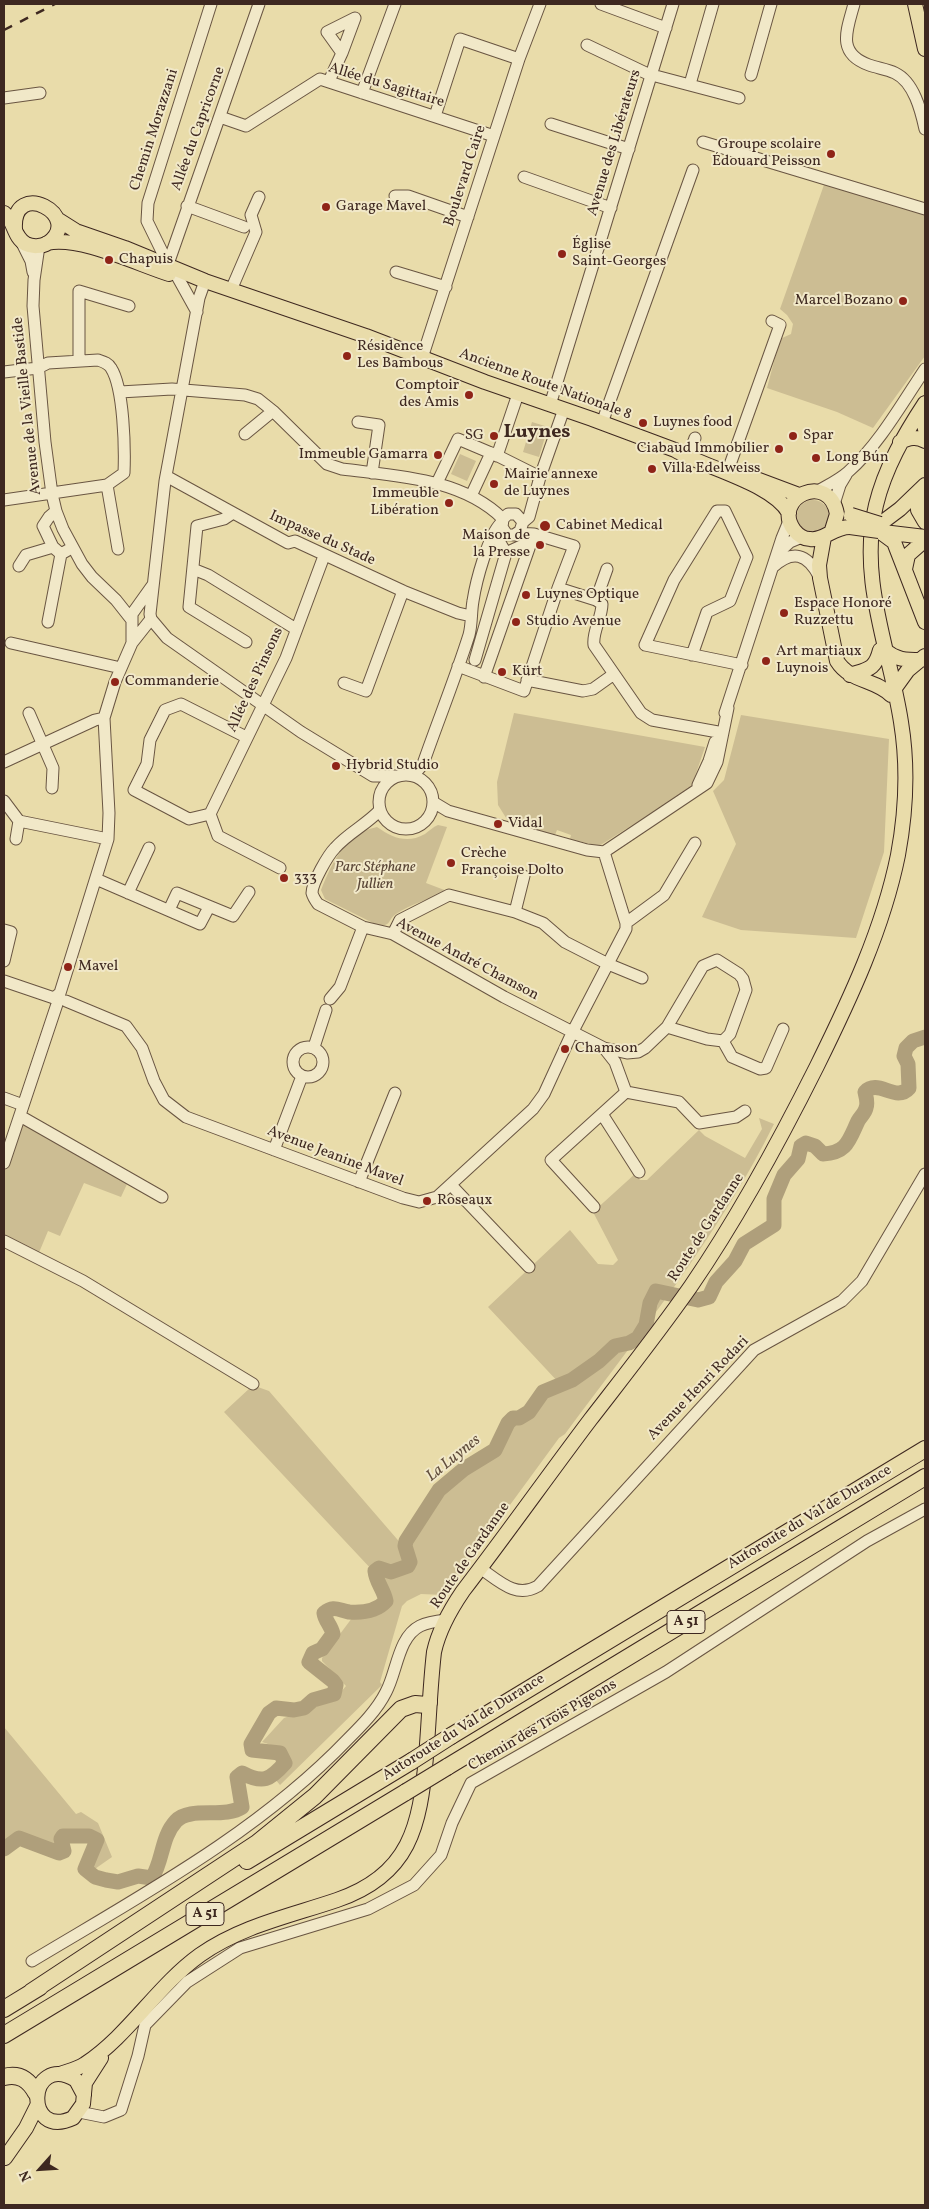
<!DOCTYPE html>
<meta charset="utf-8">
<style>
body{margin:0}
#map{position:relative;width:929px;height:2209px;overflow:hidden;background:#e9dcaa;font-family:Vollkorn,serif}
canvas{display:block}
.frame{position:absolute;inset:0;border:5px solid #3e2820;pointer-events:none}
.north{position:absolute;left:15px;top:2144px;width:50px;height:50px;-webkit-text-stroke:4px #f1e8c8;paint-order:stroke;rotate:244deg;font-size:14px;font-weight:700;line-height:20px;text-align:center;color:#3e2820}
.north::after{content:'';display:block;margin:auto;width:18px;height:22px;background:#3e2820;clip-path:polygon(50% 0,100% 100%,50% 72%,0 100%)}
</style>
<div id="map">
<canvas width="929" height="2209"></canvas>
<div class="frame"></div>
<div class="north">N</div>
</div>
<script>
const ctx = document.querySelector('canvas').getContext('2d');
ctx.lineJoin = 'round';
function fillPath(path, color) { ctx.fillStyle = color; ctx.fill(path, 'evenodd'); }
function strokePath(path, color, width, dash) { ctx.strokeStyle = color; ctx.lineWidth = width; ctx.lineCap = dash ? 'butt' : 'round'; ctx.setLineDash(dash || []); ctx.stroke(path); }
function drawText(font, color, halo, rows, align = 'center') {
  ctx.font = font + ' Vollkorn,serif'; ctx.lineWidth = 4; ctx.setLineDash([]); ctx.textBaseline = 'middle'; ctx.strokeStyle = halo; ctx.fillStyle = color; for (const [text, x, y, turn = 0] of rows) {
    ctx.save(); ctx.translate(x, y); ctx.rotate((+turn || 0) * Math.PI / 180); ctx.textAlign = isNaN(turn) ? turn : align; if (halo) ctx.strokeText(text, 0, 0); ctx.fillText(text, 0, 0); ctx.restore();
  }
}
const green = new Path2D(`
 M825,182L925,214V356L873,428L837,412L767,388L780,339L791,334L793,324L787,315L780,309Z
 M532,422L548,427L539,457L523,452Z
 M460,454L476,461L467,481L451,474Z
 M797 516a16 16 0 1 1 32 0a16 16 0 1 1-32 0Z
 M514,713L705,747L691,788L599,846L570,839L571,835L557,830L555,835L508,821L498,805L497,782Z
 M741,715L889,739L884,852L856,938L741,930L702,917L736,844L713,791L724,780Z
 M438,825L447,827L426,883L447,891C432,898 409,905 396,914C387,920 392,927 377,925L325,899L321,890C332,863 345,833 377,827C393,838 407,844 425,834C429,831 433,827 438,825Z
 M759,1118L774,1124C719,1235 638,1336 565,1434L559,1438L444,1595L421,1594L407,1601L402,1606L380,1682L382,1685L280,1785L275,1779L280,1774L288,1760L286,1750L262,1742L284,1718L334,1700L346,1686L322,1661V1658L352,1618C366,1619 378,1617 388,1606V1595L376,1575L378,1571L392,1573L411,1566L412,1563L408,1542L439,1493L472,1465L494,1453L501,1446L512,1422L522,1418L517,1416L530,1409L539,1394L560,1384L488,1307L570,1230L598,1264L613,1265L618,1260L593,1212L636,1173L640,1180H647L699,1130L705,1136L745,1158L762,1129Z
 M23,1123L127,1180V1184L121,1197L84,1183L60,1236L48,1231L38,1255L4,1235V1171L20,1127Z
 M255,1386L269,1391L403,1546L407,1563L394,1570L377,1567L373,1571L224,1412L251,1387Z
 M4,1727L76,1814L81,1812L98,1823L112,1857L92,1871L89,1870C88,1858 100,1847 97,1836L93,1834H59L58,1838L61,1849L59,1851L33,1839L15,1837L4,1847Z`);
const river = new Path2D(`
 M4,1849L19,1838L59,1853L64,1851L61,1839L63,1836H89L97,1840L85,1869L95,1877L106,1880L118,1882L138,1876L152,1878C163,1861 161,1837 176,1821C190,1806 225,1819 242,1807L237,1777L242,1773C263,1784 270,1780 285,1763L280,1753L252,1750L251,1744L269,1713L276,1708L294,1710L304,1708L313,1700L334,1694L336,1685L333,1681L309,1662L313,1653L322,1649L333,1634C331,1625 325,1621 324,1613C334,1605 338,1610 349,1612C363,1613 377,1611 386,1601C384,1590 376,1582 375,1571L379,1568L391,1572L408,1566L410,1562L405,1546L406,1541L439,1490L464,1469L495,1450L508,1423L513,1418H519L529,1412L543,1392L572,1380L599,1361L615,1346L629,1343L638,1338L646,1325L650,1303L656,1291L698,1300L709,1297L716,1282L735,1261L744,1244L774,1225V1199L784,1175L798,1159L801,1146L806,1143L815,1146L823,1154C847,1153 849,1140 858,1121C860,1117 865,1113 866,1108C868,1103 866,1096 865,1092C878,1078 896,1103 909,1088L908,1064L904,1056L906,1048L913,1041L925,1037`);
const minor = new Path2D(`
 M601,4L666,28
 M854,4C847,30 836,53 869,65C877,68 887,69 895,73C914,82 921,111 925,129
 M587,45L648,74L739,98
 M751,75L771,4
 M329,81L342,53L355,18L327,32L342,53
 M690,84L713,4
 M362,93L395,4
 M4,98L40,93
 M435,116L460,39L519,59
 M220,117L246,126L320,79L494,136
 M551,124L629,149
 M703,142L925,209
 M524,177L611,208
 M395,196H408L468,217
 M187,206L244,227
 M20,239L31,261L33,272
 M39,246L34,280L33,306L45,442L52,494L56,511L63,529L82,564L92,577L116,600L131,619
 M168,264L259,4
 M168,264L147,221L148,203L211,4
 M396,272L446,287
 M177,276L197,312
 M231,290L256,232L251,215L259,197
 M422,358L519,59L540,4
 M79,361V291L129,306
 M4,372L38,368L48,363L98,360C104,362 108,363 111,368C124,388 125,449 124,473L107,485L4,500
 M120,392L172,389L245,395L258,399L273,411L327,464L342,469C396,476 462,478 503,519
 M550,405L673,4
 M358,422L379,425L372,473
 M602,423L693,170
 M245,434L273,411
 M492,453L540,477
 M497,456L518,394
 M688,458L695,438
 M727,473L780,325L772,321
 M166,476L288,543L295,541L403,591L458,613L471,616
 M437,483L458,439L491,453L471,496
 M107,485L118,549
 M818,491C828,485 839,480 848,472C878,446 903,402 925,369
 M834,504L840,485L846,475
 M233,513L224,519L197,526L189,607L246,642
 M523,522L529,517L540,477L564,409
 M495,534L514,535L520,531L523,522L516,514H508L503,519L502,527L506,533
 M53,547L43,526L49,517L56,511
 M506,553L532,541
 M778,553L790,542L802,537
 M19,566L26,555L53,547L61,554L68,550
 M773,567C793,549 807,554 819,576
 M193,569L208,575L296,629
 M558,588L596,600L602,604C602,618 592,632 594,645L641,713L652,720L718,732
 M596,600L607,569
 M151,619L167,638L301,732L373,776H396
 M48,622L61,554
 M11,643L121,668
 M132,643V614L152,586
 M692,655L707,612L730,601L747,557L725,511H717L674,580L645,645L742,665
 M475,660L506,553L495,534
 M458,666L524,691L558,588L574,546L534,534L518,533
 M484,677L534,534
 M527,680L583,691L593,689L614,674
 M344,683L366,691L403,591
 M29,713L53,768L52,788
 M725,713L782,538L789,521
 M4,762L95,720L104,718
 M379 802a27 27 0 1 1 54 0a27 27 0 1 1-54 0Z
 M413,776L423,764C438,721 455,679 469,635C472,624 471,612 473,601C476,581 488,536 501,523
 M698,785L709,761L715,742
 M4,801L19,821L108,839
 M433,802L448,811L587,850L604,852L707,783L717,762L728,708
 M380,810C366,825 348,833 335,848C328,855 312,883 312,893C313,897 315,900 318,904L363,927L393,934L504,997L604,1048L615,1062L626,1092L551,1160L594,1207
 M210,814L286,658L324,556
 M210,814L189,819L134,790L147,764L150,740L165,710L181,704L246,737
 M210,814L218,836L280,868
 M16,839L19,821
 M96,879L200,924L209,907
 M128,893L149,848
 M169,910L177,893L233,916L249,892
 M515,912L524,876
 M626,923L664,895L695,843
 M4,930L11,932L4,961
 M393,934L400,920L449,895L515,912L543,923L565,942L608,964L642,978
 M4,981L54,998
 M54,998L60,993L108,839L109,813L104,718L115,682L132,643L151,619L150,614L165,481L199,298L205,281
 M330,999L340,987L363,927
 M66,1001L126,1026L142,1048L154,1081L164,1100L186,1117L403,1198L419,1202L437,1197L533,1109L544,1094L572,1033L626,929V923L604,852
 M723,1041L732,1057L760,1069L766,1068L783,1029
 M314,1047L326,1010
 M293 1062a15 15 0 1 1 30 0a15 15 0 1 1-30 0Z
 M604,1048L627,1053L638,1052L645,1048L667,1027L703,966L717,960L739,974L743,979L746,990L730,1034L723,1041L707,1039L667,1027
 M626,1092L679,1102L699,1123L736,1117L745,1111
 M4,1098L23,1105
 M602,1114L639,1172
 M20,1116L162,1197
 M274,1150L302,1076
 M4,1163L57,1004
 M359,1182L395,1093
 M451,1185L529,1267
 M4,1241L83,1281L253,1384
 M480,1568C499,1581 516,1599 538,1586L754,1350L842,1301L862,1281L925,1174
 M32,1961C142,1895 259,1832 348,1739C362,1725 377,1710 386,1692C397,1672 398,1637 420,1626C428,1622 437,1621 446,1620
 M79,2112L104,2117L121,2110L138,2056L145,2025L187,1982L240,1948L368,1909L414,1885L441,1855L452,1823L471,1783L666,1672L867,1541L925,1509`);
const major = new Path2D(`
 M915,4L925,49
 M4,213C15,221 13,237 26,244C32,247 41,247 48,243C85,216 12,177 15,229
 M57,219L76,231L125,248L205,281L366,336L485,382L592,419L675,450C705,468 772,483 789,513
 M47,243C80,236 135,263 169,274
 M921,410L925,429
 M900,442C909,438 916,436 925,441
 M751,477L799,495
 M918,493V510L925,522
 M880,524L900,509L925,485
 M832,530L837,514C829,470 771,498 794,530C798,535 803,539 810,539C824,541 833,527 850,527
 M879,531L894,542L925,622
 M883,532L925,537
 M824,537L819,565L820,578L837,661C850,682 875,679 891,695
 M905,569L908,555L925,540
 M885,650C896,660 906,660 921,660
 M850,675C868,669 875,670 880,650
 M895,688L908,670L925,656
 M60,2074C68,2071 78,2069 85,2064C129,2035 157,1986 200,1955C241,1926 290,1916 337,1900C410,1875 420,1826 426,1757C429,1722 430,1687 434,1652C439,1629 450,1610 463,1591C506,1535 547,1477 590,1420C624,1376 659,1332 691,1286C739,1216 779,1142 817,1066C850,999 883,929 898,855C906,812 908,765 901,722C890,650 858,579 876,505C885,468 904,435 925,403
 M84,2095L76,2080C27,2051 23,2141 73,2118L83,2104L85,2083L101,2058
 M5,2158L26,2128L37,2106`);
const highway = new Path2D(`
 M451,1736L925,1449
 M447,1767L925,1477
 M247,1861L412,1761
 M31,1992L257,1843L315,1796L401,1709L415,1704L427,1705L429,1702
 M4,2009L40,1987
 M4,2035L406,1792
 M4,2077C19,2073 29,2080 36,2093`);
const rail = new Path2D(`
 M4,30L55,4`);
const majorBridge = new Path2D(`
 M851,515L880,524
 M850,527L879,531`);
const highwayBridge = new Path2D(`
 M412,1761L451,1736
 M406,1792L447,1767`);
const markers = [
 [831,154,5,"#8f2418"],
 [326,207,5,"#8f2418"],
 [562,254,5,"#8f2418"],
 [109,260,5,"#8f2418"],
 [903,301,5,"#8f2418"],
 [347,356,5,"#8f2418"],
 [469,395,5,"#8f2418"],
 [643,423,5,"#8f2418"],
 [494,436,5,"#8f2418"],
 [793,436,5,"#8f2418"],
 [779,449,5,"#8f2418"],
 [438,455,5,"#8f2418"],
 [816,458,5,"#8f2418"],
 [652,469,5,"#8f2418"],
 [494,484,5,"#8f2418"],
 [449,503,5,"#8f2418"],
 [545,526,6,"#8f2418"],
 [540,545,5,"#8f2418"],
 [526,595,5,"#8f2418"],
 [784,613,5,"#8f2418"],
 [516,622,5,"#8f2418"],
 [766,661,5,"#8f2418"],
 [502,672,5,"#8f2418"],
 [115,682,5,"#8f2418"],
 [336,766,5,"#8f2418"],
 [498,824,5,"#8f2418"],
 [451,863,5,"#8f2418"],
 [284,878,5,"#8f2418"],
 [68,967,5,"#8f2418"],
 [565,1049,5,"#8f2418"],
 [427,1201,5,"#8f2418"]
];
const shields = [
 [686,1622,38],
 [205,1914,38]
];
const shieldNames = [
 ["A 51",686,1622],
 ["A 51",205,1914]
];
const streetNames = [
 ["Allée du Sagittaire",386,86,17],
 ["Allée du Capricorne",199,129,-70],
 ["Chemin Morazzani",155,130,-72],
 ["Avenue des Libérateurs",615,143,-73],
 ["Boulevard Caire",466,176,-72],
 ["Ancienne Route Nationale 8",545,385,20],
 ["Avenue de la Vieille Bastide",28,406,-96],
 ["Impasse du Stade",322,539,24],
 ["Allée des Pinsons",256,680,-65],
 ["Avenue André Chamson",467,960,28],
 ["Avenue Jeanine Mavel",335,1157,21],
 ["Route de Gardanne",707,1228,-57],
 ["Avenue Henri Rodari",699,1389,-46],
 ["Autoroute du Val de Durance",810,1518,-31],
 ["Route de Gardanne",471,1556,-55],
 ["Chemin des Trois Pigeons",543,1726,-30],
 ["Autoroute du Val de Durance",464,1728,-32]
];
const poiNames = [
 ["Groupe scolaire",821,145,"right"],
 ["Édouard Peisson",821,162,"right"],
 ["Garage Mavel",336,207],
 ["Église",572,245],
 ["Saint-Georges",572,262],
 ["Chapuis",119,260],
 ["Marcel Bozano",893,301,"right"],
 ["Résidence",357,347],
 ["Les Bambous",357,364],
 ["Comptoir",459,386,"right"],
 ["des Amis",459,403,"right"],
 ["Luynes food",653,423],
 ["SG",484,436,"right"],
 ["Spar",803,436],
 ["Ciabaud Immobilier",769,449,"right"],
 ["Immeuble Gamarra",428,455,"right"],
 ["Long Bún",826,458],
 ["Villa Edelweiss",662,469],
 ["Mairie annexe",504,475],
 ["de Luynes",504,492],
 ["Immeuble",439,494,"right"],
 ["Libération",439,511,"right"],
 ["Cabinet Medical",556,526],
 ["Maison de",530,536,"right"],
 ["la Presse",530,553,"right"],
 ["Luynes Optique",536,595],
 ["Espace Honoré",794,604],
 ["Ruzzettu",794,621],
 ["Studio Avenue",526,622],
 ["Art martiaux",776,652],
 ["Luynois",776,669],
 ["Kürt",512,672],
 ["Commanderie",125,682],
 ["Hybrid Studio",346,766],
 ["Vidal",508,824],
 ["Crèche",461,854],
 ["Françoise Dolto",461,871],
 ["333",294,878],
 ["Mavel",78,967],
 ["Chamson",575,1049],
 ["Roseaux",437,1201]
];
const parkNames = [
 ["Parc Stéphane",375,868],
 ["Jullien",375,885]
];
const waterNames = [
 ["La Luynes",454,1459,-39]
];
const districtNames = [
 ["Luynes",537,433]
];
fillPath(green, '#ccbd93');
strokePath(river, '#af9f7b', 15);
strokePath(minor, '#695542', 13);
strokePath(major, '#3e2820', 16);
strokePath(highway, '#3e2820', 18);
strokePath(minor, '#f1e8c8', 11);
strokePath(major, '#e9dcaa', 14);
strokePath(highway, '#e9dcaa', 16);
strokePath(rail, '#3e2820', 2.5, [9, 9]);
strokePath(majorBridge, '#3e2820', 16, []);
strokePath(highwayBridge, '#3e2820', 18, []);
strokePath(majorBridge, '#e9dcaa', 14);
strokePath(highwayBridge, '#e9dcaa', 16);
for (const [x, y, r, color] of markers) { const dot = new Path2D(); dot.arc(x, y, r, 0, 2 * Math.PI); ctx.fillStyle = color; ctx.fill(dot); strokePath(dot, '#f1e8c8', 2); }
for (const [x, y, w] of shields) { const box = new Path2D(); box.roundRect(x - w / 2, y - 11.5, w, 23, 4); ctx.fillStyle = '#f1e8c8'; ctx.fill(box); strokePath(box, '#3e2820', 1); }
drawText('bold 14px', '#3e2820', null, shieldNames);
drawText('15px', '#3e2820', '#f1e8c8', streetNames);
drawText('15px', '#3e2820', '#f1e8c8', poiNames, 'left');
drawText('italic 15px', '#5a4637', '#f1e8c8', parkNames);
drawText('italic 16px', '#604c3b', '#f1e8c8', waterNames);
drawText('bold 20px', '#3e2820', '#f1e8c8', districtNames);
</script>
